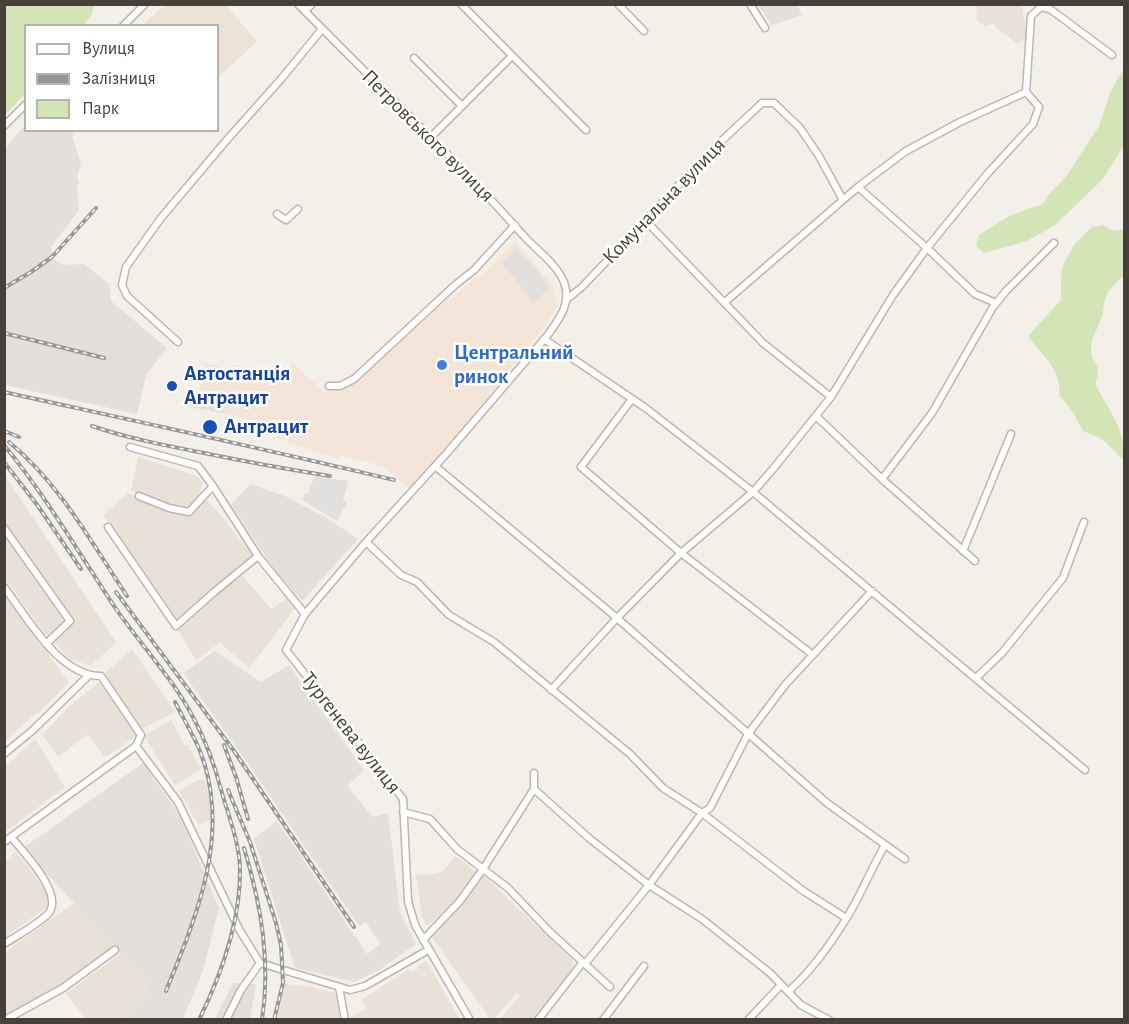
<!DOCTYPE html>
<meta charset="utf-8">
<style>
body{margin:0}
#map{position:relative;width:1129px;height:1024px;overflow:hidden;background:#f3efe9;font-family:"Alegreya Sans",sans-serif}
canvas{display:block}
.frame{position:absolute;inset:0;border:6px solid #464038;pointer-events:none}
.legend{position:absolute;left:24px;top:24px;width:195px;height:108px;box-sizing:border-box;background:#fff;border:2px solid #b5b3af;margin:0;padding:8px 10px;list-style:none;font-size:18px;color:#464038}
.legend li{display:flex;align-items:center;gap:12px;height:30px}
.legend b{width:30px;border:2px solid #b5b3af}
</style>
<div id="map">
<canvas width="1129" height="1024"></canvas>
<div class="frame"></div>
<ul class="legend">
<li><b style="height:8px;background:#fff"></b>Вулиця</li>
<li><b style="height:8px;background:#979797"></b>Залізниця</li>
<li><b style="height:16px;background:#d3e4b6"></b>Парк</li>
</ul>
</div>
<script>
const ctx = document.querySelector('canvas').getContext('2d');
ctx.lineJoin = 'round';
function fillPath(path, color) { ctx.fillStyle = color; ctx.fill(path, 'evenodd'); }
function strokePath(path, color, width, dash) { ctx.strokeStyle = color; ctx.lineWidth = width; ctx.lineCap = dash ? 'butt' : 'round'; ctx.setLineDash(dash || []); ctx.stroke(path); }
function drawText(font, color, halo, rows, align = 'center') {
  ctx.font = font + ' "Alegreya Sans",sans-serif'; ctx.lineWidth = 5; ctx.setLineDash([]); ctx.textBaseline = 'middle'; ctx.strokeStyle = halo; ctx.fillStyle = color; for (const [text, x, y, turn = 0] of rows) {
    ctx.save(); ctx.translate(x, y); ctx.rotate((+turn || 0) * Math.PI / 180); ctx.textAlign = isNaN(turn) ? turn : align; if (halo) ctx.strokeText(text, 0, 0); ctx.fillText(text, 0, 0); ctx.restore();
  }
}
const residential = new Path2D(`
 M976,5H1022L1027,35L1021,42L1016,43L992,24L985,26L977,20Z
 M138,457L197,476L203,483L197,500L190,507L183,509L131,491Z
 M4,474L116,642L91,666L70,659L44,633L5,578Z
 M128,493L164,510L190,516L206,500L223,518L253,556L177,621L103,515Z
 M242,575L271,609L287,598L295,608L249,668L220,643L196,660L178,630L215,596Z
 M4,595L69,682L40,712L34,715L5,741Z
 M132,649L175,712L141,729L105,673Z
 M99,682L137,736L105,757L88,734L58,757L42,735L70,706Z
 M171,720L184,745H188L201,769L175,785L144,736Z
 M35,739L65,787L5,832V767Z
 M197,780H206L211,809L210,820L199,825L179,791Z
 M16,852L45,889L48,899L46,908L5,937V861Z
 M455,856L477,872L460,897L427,926L422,917L416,875L437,874L444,870Z
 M484,876L573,960V967L534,1019H500L520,996L517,993L494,1019H490L431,936Z
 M74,903L116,946L54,989L5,1017L4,953Z
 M122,953L146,981L147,992L126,1016L118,1019H86L66,993Z
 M426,961L460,1019H351L350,1017L367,1009L362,999L410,969L412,972L418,969L417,967Z
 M285,984L307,986L335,993L340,1019H277Z`);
const commercial = new Path2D(`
 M515,241L553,286L557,306L543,329L412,490L383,466L340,455L337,459L277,438L279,427L223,413L224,402L219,401V398L198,394L202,381L199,380L202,369L205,362L233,371L237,365L276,381L293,363L323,391L340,389L350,382L353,384L378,358L381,360L410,329L412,330L441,302L443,304L473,280L484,274Z`);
const industrial = new Path2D(`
 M758,5H797L802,15L771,25Z
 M25,125L26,130L75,131L72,136L81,163L77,176L79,183L77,187L79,210L51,247L54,260L63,265L84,264L109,284L111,301L167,348L146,375L137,414L5,385V148Z
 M250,484L285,496L325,517L358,539L302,601L277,573L231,505Z
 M215,651L261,682L289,665L364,770L347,786L373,817L388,813L400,912L416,944L378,971L354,982L295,968L254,839L277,821L367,954L380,944L366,922L359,926L240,752L183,673Z
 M143,763L180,816L219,908L203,971L183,1019H118L126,1016L147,992L146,981L23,848Z
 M233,983L256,984L250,1019L214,1020Z`);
const education = new Path2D(`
 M165,5H225L257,41L218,78V26L142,25Z`);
const green = new Path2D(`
 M5,4L94,5L92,14L84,25L26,26L25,94L5,115Z
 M1124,68V145L1103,179L1055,225L1027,241L984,253L976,246L979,235L1009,216L1043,204L1049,194L1065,178L1099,126L1110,93Z
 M1103,225L1114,231L1124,229V275C1118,282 1110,288 1106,296C1103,303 1104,312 1101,319C1098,329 1090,339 1091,350C1092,366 1103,362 1095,384C1109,411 1125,427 1124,460L1102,439L1083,431L1072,411L1059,395C1063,371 1041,354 1028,336L1061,300V278L1063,265L1075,244L1092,227Z`);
const parking = new Path2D(`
 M516,248L538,272L549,289L533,302L502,263Z
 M186,394L219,399V401L224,402L223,413L183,406Z
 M314,476L348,481L343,500L347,503L337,521L302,500L305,493L308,494Z`);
const minor = new Path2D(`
 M298,4C373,81 451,154 522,234C535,249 556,263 564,282C572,304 559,319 547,336L446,454L366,542L305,614L286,650L403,799L408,901L415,925L470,1020
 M461,4L586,130
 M618,4L644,31
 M750,4L765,28
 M305,11L312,4
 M123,26L145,4
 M414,58L462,106
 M4,126L26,104
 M431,137L512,56
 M858,187L927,248L975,294L996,303
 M277,214L286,220L298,209
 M646,221L763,343L831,397
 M567,299L582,287L714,148L762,103H774L800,128L819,156L843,200
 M725,302L858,187L906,151L960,122L1026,92
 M544,339L647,409L753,492L1085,770
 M178,342L127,296L122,285L126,267L161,218L225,142L282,78L322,29
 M329,386H340L354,379L455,285L474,270L515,225
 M632,399L581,467L681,553L813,655
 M816,416L882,479L975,561
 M130,447L198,466L213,486L258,556L305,614
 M435,466L617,618L827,803L905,859
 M882,479L932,413L993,307L1006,291L1054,243
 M139,496L169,508L189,512L213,486
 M108,527L176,626L213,593L258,556
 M4,528L70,621L46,644
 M366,542L401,575L417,582L449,615L494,642L630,754L663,788L702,813L802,890L846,918
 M963,551L1011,434
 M4,587C27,617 59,676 101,676L141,735L136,746
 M976,678L1002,653L1063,578L1084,522
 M551,690L617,618L681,553L753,492L773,469L831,397L893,295L927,248L988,173L1033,124L1039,107L1026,92L1031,16L1041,7L1050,9L1112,55
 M4,754L33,730L88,676
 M534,789L590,839L649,885L702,919L770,973L801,1005L829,1020
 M403,812L430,819L457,849L508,888L550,932L610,987
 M4,842L136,746L178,802L239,929L260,963L350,990L365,986L428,950
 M423,940L460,901L483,869L534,789V773
 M4,944C18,935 35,926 47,915C67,896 23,852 11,837
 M585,964L649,885L702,813L710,808L748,734L785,685L872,591
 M339,987L345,1020
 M789,991C811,971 830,945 846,919C861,895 871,869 885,845
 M5,1020L63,988L115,950
 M226,1020L241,990L260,963
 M538,1020L583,962
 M603,1020L644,966
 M748,1020L781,985`);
const rail = new Path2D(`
 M4,288L31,272L52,257L96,208
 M4,333L104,358
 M4,392C135,421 265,449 394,480
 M92,426C127,438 163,445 199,452C242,461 286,469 330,476
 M4,431L19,437
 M9,442C60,484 91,542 127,596
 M4,445C46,496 78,552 114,606C139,643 172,677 193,717C206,741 215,766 222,793C229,817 239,842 240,868C241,921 222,973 199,1020
 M4,462L38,506L81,569
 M116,592L234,751L354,927
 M224,745L236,777L248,819
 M228,790L250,842L276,923L281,945L283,983L274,1020
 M244,848C261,905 271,961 262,1020
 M166,991C197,915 232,833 200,751C193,734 183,718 175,702`);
const markers = [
 [442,365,6,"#3f7fe0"],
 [172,386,6,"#1a4fb4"],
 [210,427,8,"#1a4fb4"]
];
const streetNames = [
 ["Петровського вулиця",428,136,45],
 ["Комунальна вулиця",664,201,-46],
 ["Тургенева вулиця",351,733,52]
];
const shopNames = [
 ["Центральний",454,353],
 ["ринок",454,377]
];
const transitNames = [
 ["Автостанція",184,374],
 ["Антрацит",184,398],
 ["Антрацит",224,427]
];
fillPath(residential, '#e7e1d8');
fillPath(commercial, '#f3e5d7');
fillPath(industrial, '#e3dfdb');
fillPath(education, '#ebe3d5');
fillPath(green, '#d3e4b6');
fillPath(parking, '#e2e0de');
strokePath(minor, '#beb6ad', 9);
strokePath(minor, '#fff', 6);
strokePath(rail, '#979797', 4);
strokePath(rail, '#fff', 1.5, [4.5]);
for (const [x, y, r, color] of markers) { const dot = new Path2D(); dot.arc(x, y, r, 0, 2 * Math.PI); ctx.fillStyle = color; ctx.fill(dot); strokePath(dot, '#fff', 2); }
drawText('21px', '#464038', '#fff', streetNames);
drawText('bold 21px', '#366cbe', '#fff', shopNames, 'left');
drawText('bold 21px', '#164399', '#fff', transitNames, 'left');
</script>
